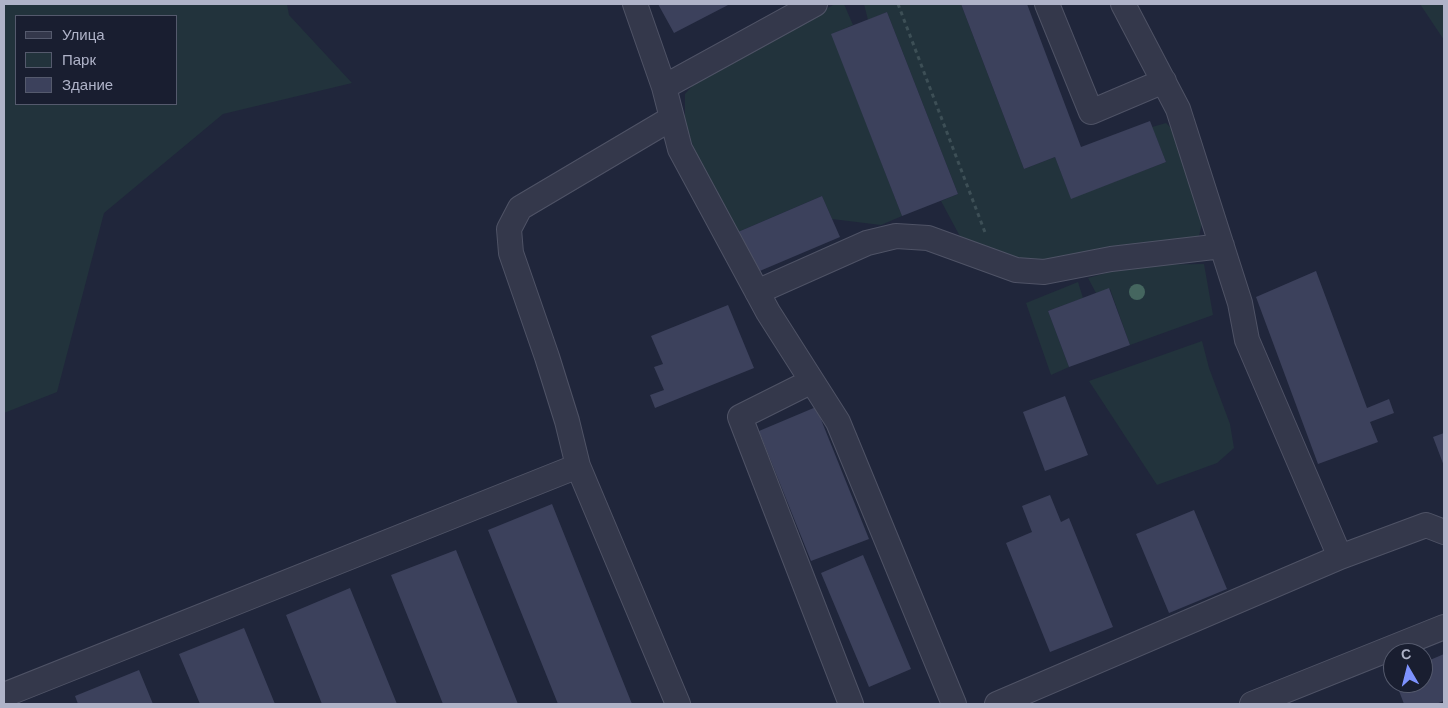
<!DOCTYPE html>
<meta charset="utf-8">
<style>
body{margin:0}
#map{position:relative;width:1448px;height:708px;overflow:hidden;background:#20263b;font-family:Helvetica,sans-serif}
canvas{display:block}
.frame{position:absolute;inset:0;border:5px solid #afb3c8;pointer-events:none}
.legend{position:absolute;left:15px;top:15px;width:162px;height:90px;box-sizing:border-box;background:#191e30;border:1px solid #555a6d;margin:0;padding:6px 9px;list-style:none;font-size:15px;color:#afb3c8}
.legend li{display:flex;align-items:center;gap:10px;height:25px}
.legend b{width:25px;border:1px solid #555a6d}
.north{position:absolute;left:1383px;top:643px;width:50px;height:50px;box-sizing:border-box;background:#191e30;border:1px solid #555a6d;border-radius:50%;rotate:352deg;font-size:14px;font-weight:700;line-height:20px;text-align:center;color:#afb3c8}
.north::after{content:'';display:block;margin:auto;width:18px;height:22px;background:#7d92fe;clip-path:polygon(50% 0,100% 100%,50% 72%,0 100%)}
</style>
<div id="map">
<canvas width="1448" height="708"></canvas>
<div class="frame"></div>
<ul class="legend">
<li><b style="height:6px;background:#34384b"></b>Улица</li>
<li><b style="height:14px;background:#22333c"></b>Парк</li>
<li><b style="height:14px;background:#3c415c"></b>Здание</li>
</ul>
<div class="north">С</div>
</div>
<script>
const ctx = document.querySelector('canvas').getContext('2d');
ctx.lineJoin = 'round';
function fillPath(path, color) { ctx.fillStyle = color; ctx.fill(path, 'evenodd'); }
function strokePath(path, color, width, dash) { ctx.strokeStyle = color; ctx.lineWidth = width; ctx.lineCap = dash ? 'butt' : 'round'; ctx.setLineDash(dash || []); ctx.stroke(path); }
const green = new Path2D(`
 M4,4H287L289,15L352,83L223,114L104,213L57,392L4,413ZM176,16V104H16V16Z
 M835,4H844L853,25L832,34L902,216L881,225L832,219L822,196L738,232L697,159L685,121V94L700,77Z
 M864,4H961L1024,169L1055,157L1071,198L1166,162L1152,127L1166,123L1175,132L1204,216L1199,236L1034,262L963,242L941,201L958,194L887,12L868,20Z
 M1420,4H1444V40Z
 M1204,264L1213,315L1130,345L1110,289L1096,293L1088,278L1135,265Z
 M1078,282L1083,298L1048,311L1069,367L1051,375L1026,303Z
 M1202,341L1209,368L1230,424L1234,448L1217,463L1157,485L1089,381Z`);
const building = new Path2D(`
 M658,4H730L674,33Z
 M961,4H1027L1081,147L1150,121L1166,162L1071,199L1055,157L1024,169Z
 M887,12L958,194L902,216L831,34Z
 M822,196L840,237L755,273L738,232Z
 M1316,271L1367,408L1389,399L1394,413L1370,422L1378,442L1318,464L1256,297Z
 M1109,288L1130,345L1069,367L1048,311Z
 M728,305L754,368L655,408L650,395L664,390L654,367L663,364L651,336Z
 M1065,396L1088,455L1045,471L1023,412Z
 M816,407L869,539L811,561L759,431Z
 M1444,433V466L1433,437Z
 M1050,495L1061,522L1069,518L1113,627L1050,652L1006,543L1032,532L1022,506Z
 M552,504L632,704H558L488,530Z
 M1194,510L1227,589L1169,613L1136,534Z
 M456,550L518,704H443L391,575Z
 M863,555L911,669L869,687L821,573Z
 M350,588L397,704H322L286,615Z
 M244,628L275,704H200L179,654Z
 M1444,654V701L1436,704H1404L1396,683H1423V663Z
 M139,670L153,704H78L75,696Z`);
const path = new Path2D(`
 M898,4L986,235`);
const minor = new Path2D(`
 M635,4L664,87L815,4
 M1047,4L1091,112L1164,81
 M1123,4L1178,109L1240,303L1247,340L1340,557
 M664,87L680,149L768,312L838,422L954,704
 M757,292L867,243L896,236L928,238L1016,270L1044,272L1111,259L1222,246
 M812,381L740,417L851,704
 M578,466L567,421L547,357L511,253L509,229L520,208L672,118
 M4,695L578,466L678,704
 M997,704L1340,557L1426,525L1444,532
 M1252,704L1444,627`);
const trees = [
 [1137,292]
];
fillPath(green, '#22333c');
fillPath(building, '#3c415c');
strokePath(minor, '#4f5366', 26);
strokePath(path, '#3d4f56', 3, [4, 4]);
strokePath(minor, '#34384b', 24);
ctx.fillStyle = '#45665f';
for (const [x, y] of trees) { ctx.beginPath(); ctx.arc(x, y, 8, 0, 2 * Math.PI); ctx.fill(); }
</script>
